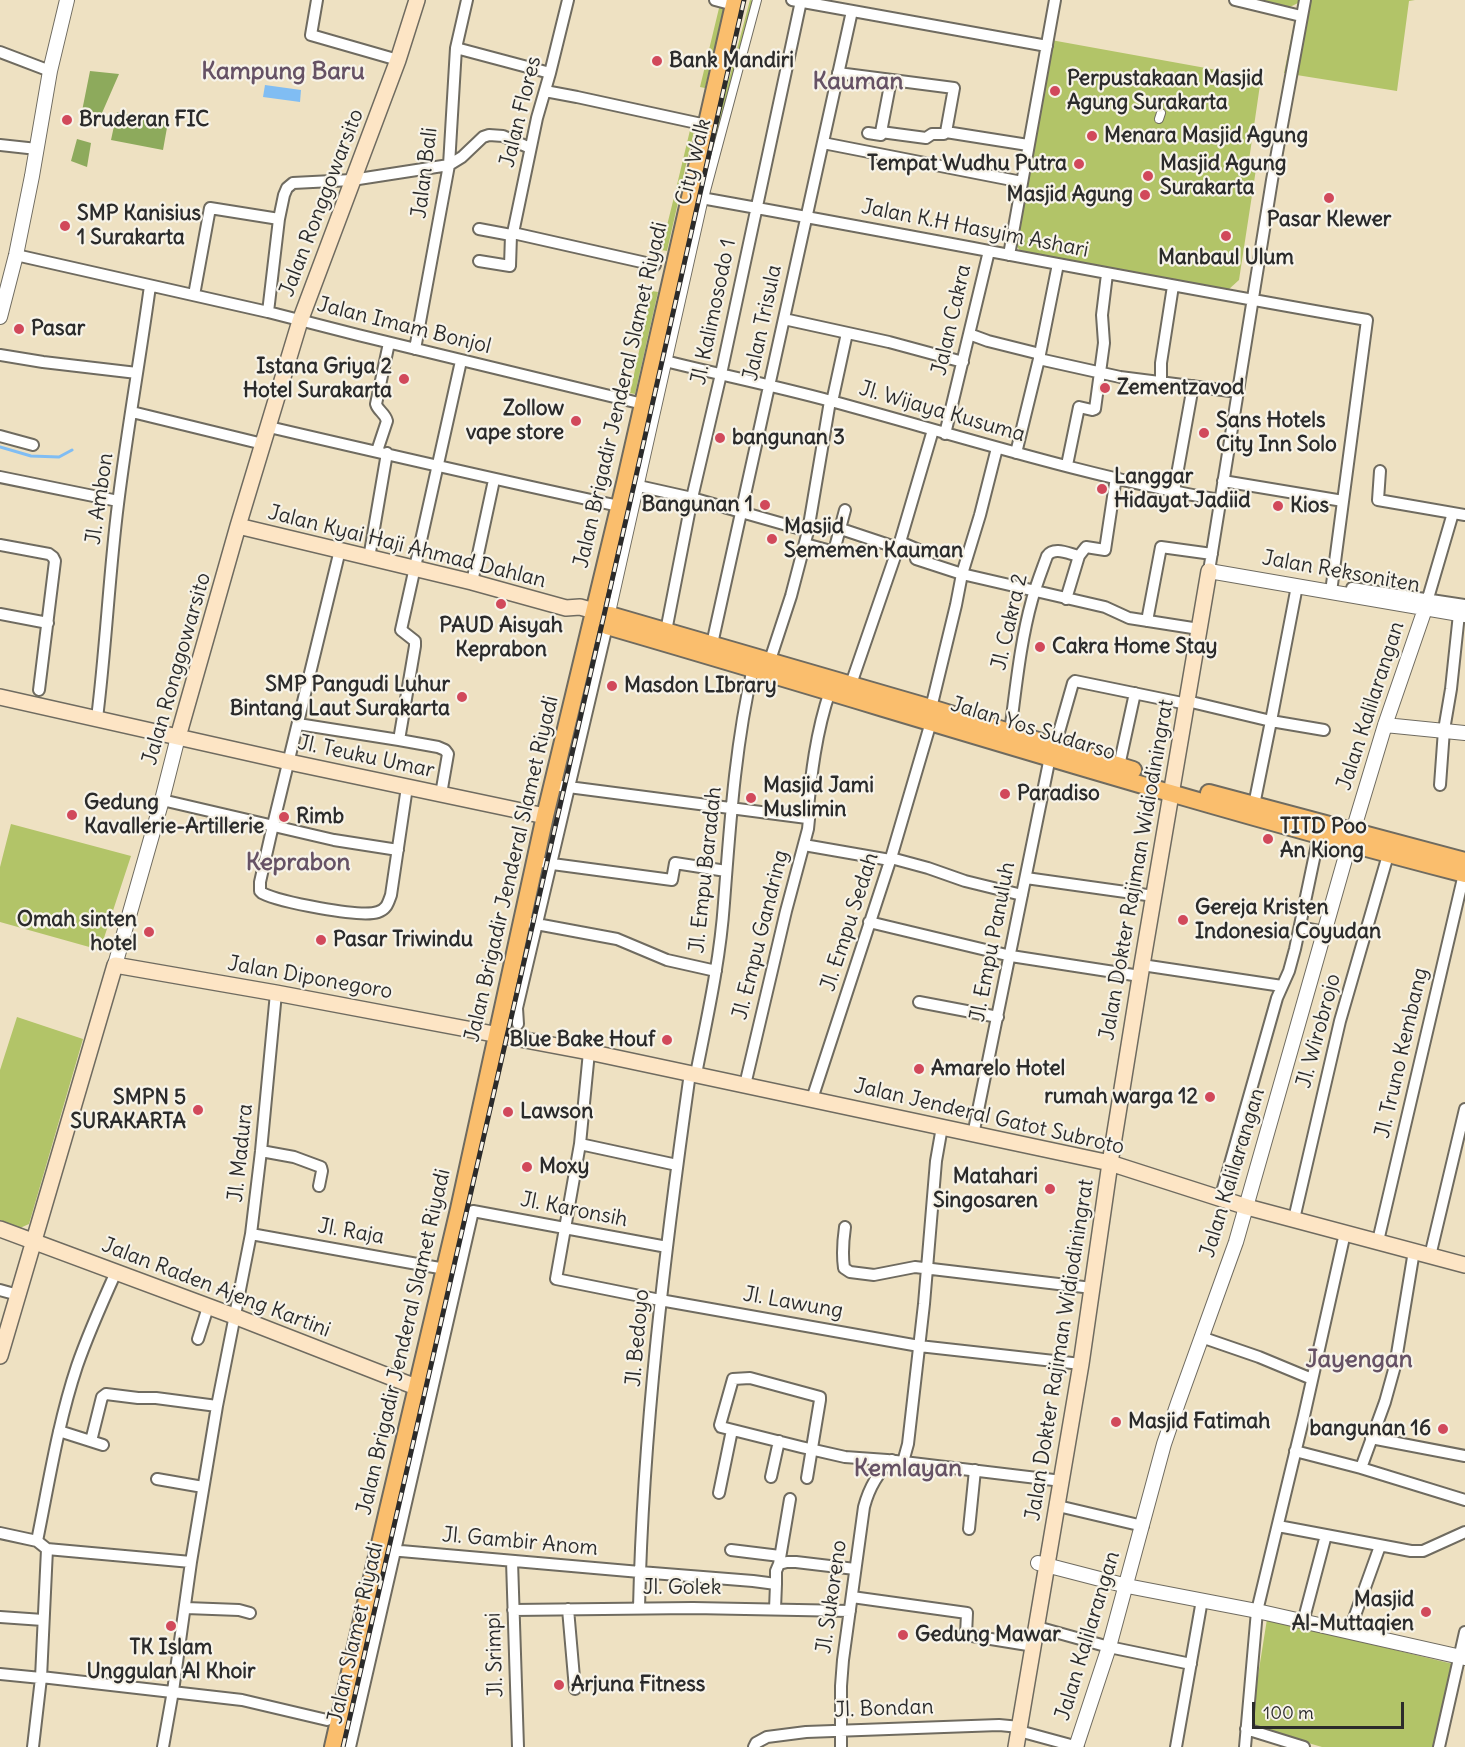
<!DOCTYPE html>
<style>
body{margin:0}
#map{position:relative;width:1465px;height:1747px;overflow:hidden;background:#eee1c2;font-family:Delius,sans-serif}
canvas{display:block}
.scale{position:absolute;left:1252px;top:1702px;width:152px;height:27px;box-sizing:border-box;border:3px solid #2b2b2b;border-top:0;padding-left:8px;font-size:18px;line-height:21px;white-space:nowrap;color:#2b2b2b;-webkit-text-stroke:4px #f7f3e8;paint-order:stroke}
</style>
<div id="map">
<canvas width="1465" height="1747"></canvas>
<div class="scale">100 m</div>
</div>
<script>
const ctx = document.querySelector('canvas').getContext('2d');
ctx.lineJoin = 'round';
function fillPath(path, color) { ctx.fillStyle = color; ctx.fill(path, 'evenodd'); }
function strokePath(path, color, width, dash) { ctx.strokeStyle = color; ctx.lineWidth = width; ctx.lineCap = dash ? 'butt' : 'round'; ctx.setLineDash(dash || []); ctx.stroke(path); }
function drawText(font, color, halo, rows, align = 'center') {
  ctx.font = font + ' Delius,sans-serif'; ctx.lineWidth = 4.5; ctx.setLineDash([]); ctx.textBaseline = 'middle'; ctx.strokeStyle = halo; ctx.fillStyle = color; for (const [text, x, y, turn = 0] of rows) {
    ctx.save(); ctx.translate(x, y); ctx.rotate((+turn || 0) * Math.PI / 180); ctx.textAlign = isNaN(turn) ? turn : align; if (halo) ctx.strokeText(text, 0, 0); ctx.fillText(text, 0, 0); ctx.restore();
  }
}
const green = new Path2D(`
 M750,0L754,1L703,189L700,188Z
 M1260,0H1298V3L1290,7Z
 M1299,0H1415L1409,1L1397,91L1284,73Z
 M720,4L725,5L705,88L700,87Z
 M1051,40L1261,78L1248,167L1256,169L1239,280L1228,290L1024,256L1012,240Z
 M691,126L695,127L680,190L676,189Z
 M674,197L679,198L667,251L661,250Z
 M652,291L658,292L635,394L630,393Z
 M11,824L131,856L100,950L0,922V867Z
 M17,1017L83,1039L29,1224L20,1228L0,1220V1070Z
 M1267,1619L1453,1664L1435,1747H1322L1250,1726Z`);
const forest = new Path2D(`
 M90,71L119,74L102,113L82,111Z
 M117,112L168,122L163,150L111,140Z
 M77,139L91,143L87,167L71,161Z`);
const water = new Path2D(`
 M265,85L301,90L300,102L263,97Z`);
const stream = new Path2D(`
 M0,447L31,456L59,457L72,450`);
const pedestrian = new Path2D(`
 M1159,119L1161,113
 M610,617L704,198L757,0`);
const minor = new Path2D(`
 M317,0L311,35L398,60
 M715,0L734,5
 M792,0L1047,46
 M1235,0L1301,16
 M456,48L550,73
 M0,52L50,71
 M838,73L954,88L946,132
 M891,80L881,132L926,138L932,134H944L946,132L1028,145
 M545,91L577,97L706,125
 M868,133L881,135V132
 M823,143L1022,182
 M0,145L37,149
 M690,196C916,236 1141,281 1367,320L1331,592
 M479,229L511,235L513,233L655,265
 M513,233L537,118L550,73L568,0
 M16,255L268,312L358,335L643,404
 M1009,255L1055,0
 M479,261L510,266L511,235
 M194,295L210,208L279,219
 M268,312L279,219L284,195L287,188L293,183L352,180L449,165L462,157L483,137L489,135L503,136L530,148
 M784,319L889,342L963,362
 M969,334L988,341L1040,354
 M415,349L449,165L456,48L467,0
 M0,355L43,362L137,373
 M653,358C712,373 772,385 831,401C960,436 1088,477 1220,500
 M1039,359L1120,377L1238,392
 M1161,382V363L1173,286
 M832,402L847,333
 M132,412L263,444
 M269,427C385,454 502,481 619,506
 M945,434L989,251
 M0,436L33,445
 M377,451L387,421C385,413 378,411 376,404L389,343
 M1016,453L1039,359L1058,264
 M1067,465L1079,407L1092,410L1095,409L1104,343L1102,315L1107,274
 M1380,471L1378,500L1465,515
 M0,477L118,501
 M1223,481L1343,501
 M625,483L692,498L808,531
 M1174,491L1193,386
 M841,529L898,548
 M900,542L919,550L916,559L962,574L1105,607L1129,618L1199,629
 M805,544L831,551H834L845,510
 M0,545L49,554L53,557L55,561L39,690
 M340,550L273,825L260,882V891L262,893C280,902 360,918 378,912C387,909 388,903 391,895L407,787
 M369,558L387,453
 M1209,571L1272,180L1305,0
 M472,582L494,480
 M1297,586L1271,721L1324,730
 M1352,588L1465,605
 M1066,599L1079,556L1086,547L1105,550L1116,477
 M1426,605L1453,513
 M0,614L48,623
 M1147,621L1161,547L1212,554
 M666,631L692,498L721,374L801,1
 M712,644L852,11
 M770,660L791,596L808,531L830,401
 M851,684L900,542L933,430
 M1187,701L1271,721L1254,805
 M931,708L956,605L962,574L980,515L997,448
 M97,718C106,647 109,575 118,504C127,431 140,359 150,286
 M298,724L399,740L415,646V641L401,630L461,361
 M1010,732C1016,688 1020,643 1032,600C1036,585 1042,570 1047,556C1054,546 1069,554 1079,556
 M399,740L438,747L445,750L448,754L441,794
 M1055,746L1073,683L1075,681L1187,704
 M1119,766L1135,693
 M553,785L807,818
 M1440,785L1444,730L1451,689L1459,614
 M162,800L334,840L398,850
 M804,845L890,860
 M891,858L928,868L965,881L1022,895
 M545,863L672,880L675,863L726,871
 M1026,878L1154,896
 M869,922L1011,956L1140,976
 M531,923L617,939L667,960L716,971
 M1300,927L1325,932
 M1142,965L1282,986
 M919,1002L998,1017
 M518,1024L517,1008L607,626
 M589,1052L580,1144L556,1279L660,1300L919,1346L1081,1364
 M696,1074C707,1018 720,961 724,903C730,825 735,745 753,668
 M745,1085L786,911L808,829L809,819L807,818C811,775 816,732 830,691
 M812,1099L891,858L931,722
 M973,1135L1050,757
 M580,1144L677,1165
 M261,1151L294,1157L321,1167L322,1171L319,1186
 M1220,1199L1277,998L1289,971L1295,949L1319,835
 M1294,1219L1340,1021L1388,855
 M845,1227C843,1241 842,1254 844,1268L850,1272L874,1275L915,1267L1092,1288
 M251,1234L445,1269
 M1378,1241L1464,874
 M1430,1256L1465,1109
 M0,1290L18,1295
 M1201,1337L1259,1357L1312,1379
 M198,1339L208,1307
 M59,1431L103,1445
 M1371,1438L1465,1456
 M91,1441L102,1397L106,1394L138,1398H156L217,1406
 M1295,1451L1361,1468L1465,1500
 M903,1462L908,1444L924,1304L936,1161L942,1127
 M1361,1468L1385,1402L1395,1366L1414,1251
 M771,1477L779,1441
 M807,1478L820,1400V1397L750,1378L733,1379L720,1425L721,1427L801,1447L845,1457L887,1460L1062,1481
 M157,1479L203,1487
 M719,1493L732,1430
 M1058,1506L1143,1526
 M1278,1526L1411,1551H1423L1465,1532
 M969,1529L975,1470
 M0,1533L37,1541
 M47,1549L191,1562
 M378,1549L640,1572L753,1581L776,1584V1571L779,1564L790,1499
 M731,1550L780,1556
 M512,1561L518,1747
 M779,1564L787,1562H796L855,1569
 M852,1597L967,1613L966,1635L1034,1646
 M186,1608L239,1610L250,1613
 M639,1608C643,1429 665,1250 690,1073
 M568,1609L575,1689
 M775,1609L776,1584
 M513,1610L693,1608L850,1611
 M0,1617L43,1620
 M1303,1622L1326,1535
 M1037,1627L1109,1647L1191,1664
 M1349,1632L1380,1546
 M0,1674L41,1678
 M41,1677L242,1700L327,1720
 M1246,1729L1304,1747
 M1019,1731L1078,1747
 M33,1747L41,1678L47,1549L37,1541C49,1482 58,1423 77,1366C88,1334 102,1303 116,1272
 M163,1747L173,1691L191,1562L217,1406L251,1234L261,1151L276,993
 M350,1747L473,1211L667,1247
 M754,1747L756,1743L767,1737L806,1732L999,1725L1020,1727
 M841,1747V1686L843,1660L864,1507C869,1488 877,1473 892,1460
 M1176,1747L1202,1600
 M1245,1747L1257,1611L1304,1416L1345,1233
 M1439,1747L1465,1632`);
const tertiary = new Path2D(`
 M0,317L16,255L32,176L50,71L67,0
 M1209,571L1465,615
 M1385,725L1465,733
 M115,965L162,800L178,737
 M1038,1563L1127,1586L1257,1611L1465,1658
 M1076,1747L1109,1647L1164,1444L1178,1403L1236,1242L1353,831L1385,725L1425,609`);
const secondary = new Path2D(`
 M238,526L472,582L566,608L580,607L605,614
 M0,697L289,762L545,816
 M178,737L238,526L300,321L398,60L417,0
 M0,1229L234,1316L416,1387
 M0,1356L115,965L276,993L589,1052L1110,1163L1247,1207L1465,1265
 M1016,1747L1081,1364L1110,1163L1142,965L1209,571`);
const primary = new Path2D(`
 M610,615L931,708L1133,770
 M607,626C893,709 1177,800 1465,874
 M1209,793L1465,861
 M333,1747L358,1637L459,1209L545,816L625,483L735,0`);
const rail = new Path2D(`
 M343,1747L634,485L744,0`);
const markers = [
 [657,61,6,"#d1495b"],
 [1055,91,6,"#d1495b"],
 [67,120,6,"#d1495b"],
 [1092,136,6,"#d1495b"],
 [1079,164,6,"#d1495b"],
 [1148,176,6,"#d1495b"],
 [1145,195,6,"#d1495b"],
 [1329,198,6,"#d1495b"],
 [65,226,6,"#d1495b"],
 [1226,236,6,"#d1495b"],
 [19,329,6,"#d1495b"],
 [404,379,6,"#d1495b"],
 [1105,388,6,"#d1495b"],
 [576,421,6,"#d1495b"],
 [1204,433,6,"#d1495b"],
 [720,438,6,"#d1495b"],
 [1102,489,6,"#d1495b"],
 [765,505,6,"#d1495b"],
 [1278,506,6,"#d1495b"],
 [772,539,6,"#d1495b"],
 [501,604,6,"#d1495b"],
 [1040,647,6,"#d1495b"],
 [612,686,6,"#d1495b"],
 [462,697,6,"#d1495b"],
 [1005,794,6,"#d1495b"],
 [751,798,6,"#d1495b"],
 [72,815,6,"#d1495b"],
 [284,817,6,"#d1495b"],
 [1268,839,6,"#d1495b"],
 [1183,920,6,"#d1495b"],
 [149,932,6,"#d1495b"],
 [321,940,6,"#d1495b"],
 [667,1040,6,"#d1495b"],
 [919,1069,6,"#d1495b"],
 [1210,1097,6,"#d1495b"],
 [198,1110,6,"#d1495b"],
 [508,1112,6,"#d1495b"],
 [527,1167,6,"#d1495b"],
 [1050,1189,6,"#d1495b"],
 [1116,1422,6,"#d1495b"],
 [1443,1429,6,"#d1495b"],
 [1426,1612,6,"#d1495b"],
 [171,1626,6,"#d1495b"],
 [903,1635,6,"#d1495b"],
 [559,1685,6,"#d1495b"]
];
const poiNames = [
 ["Bank Mandiri",669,61],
 ["Perpustakaan Masjid",1067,79],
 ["Agung Surakarta",1067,103],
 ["Bruderan FIC",79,120],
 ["Menara Masjid Agung",1104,136],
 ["Tempat Wudhu Putra",1067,164,"right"],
 ["Masjid Agung",1160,164],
 ["Surakarta",1160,188],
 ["Masjid Agung",1133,195,"right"],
 ["SMP Kanisius",77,214],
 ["1 Surakarta",77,238],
 ["Pasar Klewer",1329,220,"center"],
 ["Manbaul Ulum",1226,258,"center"],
 ["Pasar",31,329],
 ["Istana Griya 2",392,367,"right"],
 ["Hotel Surakarta",392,391,"right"],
 ["Zementzavod",1117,388],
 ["Zollow",564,409,"right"],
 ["vape store",564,433,"right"],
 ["Sans Hotels",1216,421],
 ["City Inn Solo",1216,445],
 ["bangunan 3",732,438],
 ["Langgar",1114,477],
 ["Hidayat Jadiid",1114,501],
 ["Bangunan 1",753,505,"right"],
 ["Kios",1290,506],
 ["Masjid",784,527],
 ["Sememen Kauman",784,551],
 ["PAUD Aisyah",501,626,"center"],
 ["Keprabon",501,650,"center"],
 ["Cakra Home Stay",1052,647],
 ["SMP Pangudi Luhur",450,685,"right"],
 ["Bintang Laut Surakarta",450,709,"right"],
 ["Masdon LIbrary",624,686],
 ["Masjid Jami",763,786],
 ["Muslimin",763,810],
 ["Paradiso",1017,794],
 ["Gedung",84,803],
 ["Kavallerie-Artillerie",84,827],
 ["Rimb",296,817],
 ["TITD Poo",1280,827],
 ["An Kiong",1280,851],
 ["Gereja Kristen",1195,908],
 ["Indonesia Coyudan",1195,932],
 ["Omah sinten",137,920,"right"],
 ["hotel",137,944,"right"],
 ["Pasar Triwindu",333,940],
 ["Blue Bake Houf",655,1040,"right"],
 ["Amarelo Hotel",931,1069],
 ["rumah warga 12",1198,1097,"right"],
 ["SMPN 5",186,1098,"right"],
 ["SURAKARTA",186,1122,"right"],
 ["Lawson",520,1112],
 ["Moxy",539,1167],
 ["Matahari",1038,1177,"right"],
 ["Singosaren",1038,1201,"right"],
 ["Masjid Fatimah",1128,1422],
 ["bangunan 16",1431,1429,"right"],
 ["Masjid",1414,1600,"right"],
 ["Al-Muttaqien",1414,1624,"right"],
 ["Gedung Mawar",915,1635],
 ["TK Islam",171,1648,"center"],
 ["Unggulan Al Khoir",171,1672,"center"],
 ["Arjuna Fitness",571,1685]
];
const streetNames = [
 ["Jalan Flores",521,112,-76],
 ["City Walk",694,162,-76],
 ["Jalan Bali",425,173,-83],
 ["Jalan Ronggowarsito",322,203,-69],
 ["Jalan K.H Hasyim Ashari",975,229,11],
 ["Jl. Kalimosodo 1",714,312,-78],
 ["Jalan Cakra",952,320,-77],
 ["Jalan Trisula",763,323,-78],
 ["Jalan Imam Bonjol",404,326,14],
 ["Jalan Brigadir Jenderal Slamet Riyadi",621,395,-77],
 ["Jl. Wijaya Kusuma",942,412,16],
 ["Jl. Ambon",100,499,-82],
 ["Jalan Kyai Haji Ahmad Dahlan",407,547,14],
 ["Jalan Reksoniten",1341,572,10],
 ["Jl. Cakra 2",1010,622,-77],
 ["Jalan Ronggowarsito",177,669,-74],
 ["Jalan Kalilarangan",1371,706,-72],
 ["Jalan Yos Sudarso",1033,729,17],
 ["Jl. Teuku Umar",366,757,12],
 ["Jalan Brigadir Jenderal Slamet Riyadi",512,869,-77],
 ["Jl. Empu Baradah",706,870,-84],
 ["Jalan Dokter Rajiman Widiodiningrat",1137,870,-80],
 ["Jl. Empu Sedah",850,922,-72],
 ["Jl. Empu Gandring",761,935,-76],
 ["Jl. Empu Panuluh",993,942,-79],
 ["Jalan Diponegoro",310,978,10],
 ["Jl. Wirobrojo",1319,1031,-75],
 ["Jl. Truno Kembang",1402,1053,-77],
 ["Jalan Jenderal Gatot Subroto",989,1117,13],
 ["Jl. Madura",241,1153,-84],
 ["Jalan Kalilarangan",1233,1173,-73],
 ["Jl. Karonsih",574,1210,11],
 ["Jl. Raja",351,1232,10],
 ["Jalan Raden Ajeng Kartini",216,1288,21],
 ["Jl. Lawung",793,1303,10],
 ["Jl. Bedoyo",638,1338,-85],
 ["Jalan Brigadir Jenderal Slamet Riyadi",404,1342,-77],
 ["Jalan Dokter Rajiman Widiodiningrat",1060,1350,-81],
 ["Jl. Gambir Anom",520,1542,5],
 ["Jl. Golek",682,1588],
 ["Jl. Sukoreno",832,1597,-82],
 ["Jalan Slamet Riyadi",356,1633,-77],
 ["Jalan Kalilarangan",1088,1636,-73],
 ["Jl. Srimpi",495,1655,-92],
 ["Jl. Bondan",884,1709,-2]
];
const quarterNames = [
 ["Kampung Baru",283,72],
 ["Kauman",858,82],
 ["Keprabon",298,863],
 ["Jayengan",1359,1360],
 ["Kemlayan",908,1469]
];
fillPath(green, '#b2c468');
fillPath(forest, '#8daa5c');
fillPath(water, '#80bdf3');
strokePath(stream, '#80bdf3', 3);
strokePath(pedestrian, '#6f6b60', 10);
strokePath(minor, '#6f6b60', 14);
strokePath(tertiary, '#6f6b60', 16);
strokePath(secondary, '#6f6b60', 18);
strokePath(primary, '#6f6b60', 20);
strokePath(pedestrian, '#fff', 8);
strokePath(minor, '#fff', 10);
strokePath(tertiary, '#fff', 14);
strokePath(secondary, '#fde5c5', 15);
strokePath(primary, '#fabe6d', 16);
strokePath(rail, '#2b2b2b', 5);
strokePath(rail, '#f7f3e8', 3, [9]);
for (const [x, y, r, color] of markers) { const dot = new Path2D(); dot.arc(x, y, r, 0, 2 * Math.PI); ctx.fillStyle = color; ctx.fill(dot); strokePath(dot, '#f7f3e8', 2); }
drawText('bold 21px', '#2b2b2b', '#f7f3e8', poiNames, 'left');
drawText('21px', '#2b2b2b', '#f7f3e8', streetNames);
drawText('bold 24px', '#665265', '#f7f3e8', quarterNames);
</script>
